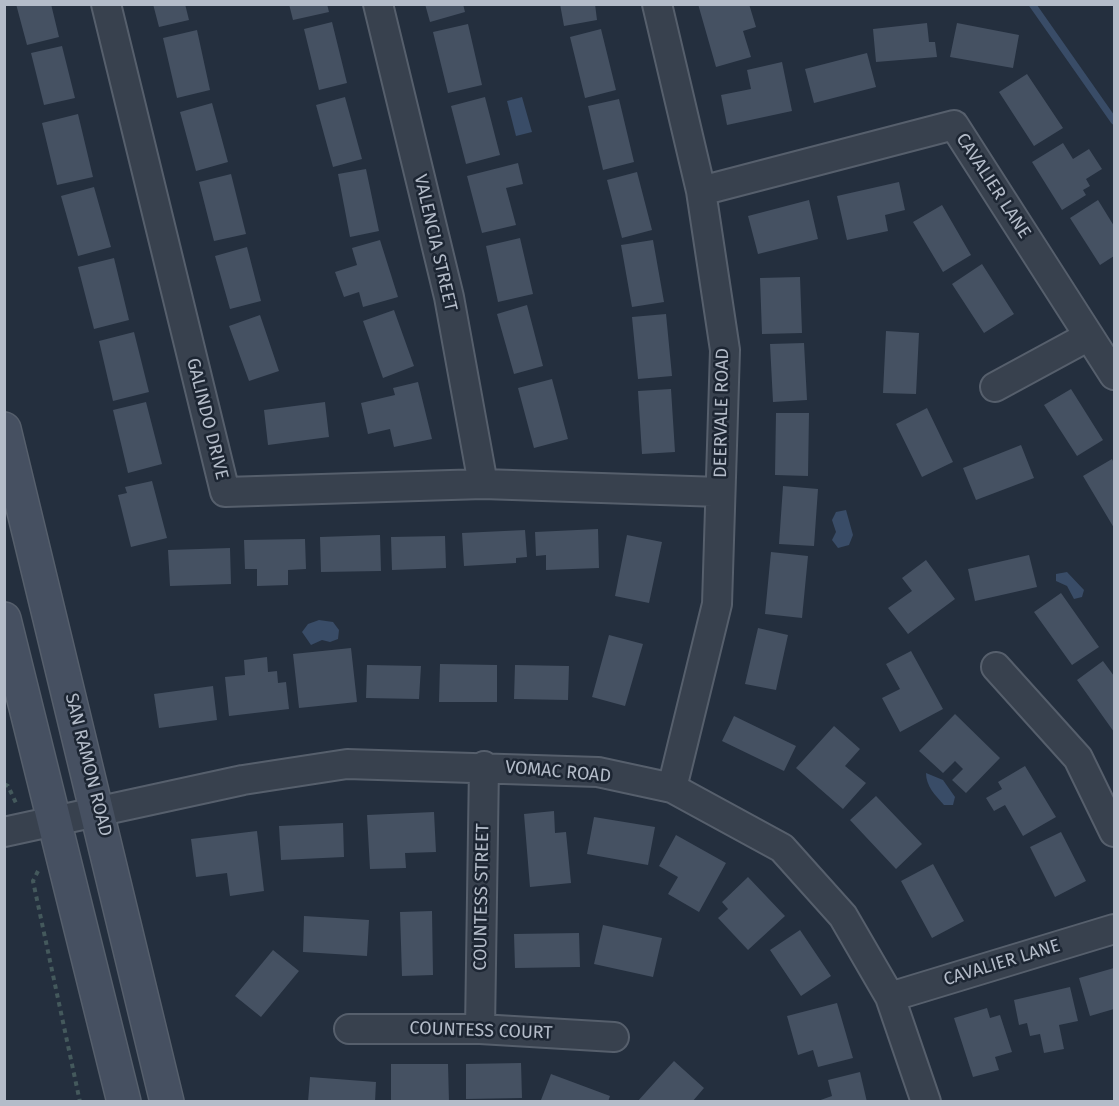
<!DOCTYPE html>
<style>
body{margin:0}
#map{position:relative;width:1119px;height:1106px;overflow:hidden;background:#242f3e;font-family:"Fira Sans",sans-serif}
canvas{display:block}
.frame{position:absolute;inset:0;border:6px solid #b4bcc9;pointer-events:none}
</style>
<div id="map">
<canvas width="1119" height="1106"></canvas>
<div class="frame"></div>
</div>
<script>
const ctx = document.querySelector('canvas').getContext('2d');
ctx.lineJoin = 'round';
function fillPath(path, color) { ctx.fillStyle = color; ctx.fill(path, 'evenodd'); }
function strokePath(path, color, width, dash) { ctx.strokeStyle = color; ctx.lineWidth = width; ctx.lineCap = dash ? 'butt' : 'round'; ctx.setLineDash(dash || []); ctx.stroke(path); }
function drawText(font, color, halo, rows, align = 'center') {
  ctx.font = font + ' "Fira Sans",sans-serif'; ctx.lineWidth = 5; ctx.setLineDash([]); ctx.textBaseline = 'middle'; ctx.strokeStyle = halo; ctx.fillStyle = color; for (const [text, x, y, turn = 0] of rows) {
    ctx.save(); ctx.translate(x, y); ctx.rotate((+turn || 0) * Math.PI / 180); ctx.textAlign = isNaN(turn) ? turn : align; if (halo) ctx.strokeText(text, 0, 0); ctx.fillText(text, 0, 0); ctx.restore();
  }
}
const water = new Path2D(`
 M522,97L532,132L516,136L507,101Z
 M846,510L853,535L849,545L838,548L832,540L836,532L832,520L836,512Z
 M1067,572L1084,590L1082,597L1074,599L1067,586L1056,581V574Z
 M319,620L333,622L339,630L338,639L330,642L322,640L311,645L302,632L308,624Z
 M926,773L943,780L955,797L953,805H944C935,795 926,786 926,773Z`);
const stream = new Path2D(`
 M1032,4L1114,121`);
const building = new Path2D(`
 M16,4H51L59,37L27,45Z
 M153,4H185L189,20L159,27Z
 M289,4H327L329,12L293,20Z
 M425,4H463L465,12L430,22Z
 M560,4H595L597,20L564,26Z
 M698,4H749L756,27L743,31L751,57L716,67Z
 M332,22L347,83L319,90L304,29Z
 M927,23L929,42H935L937,57L876,62L873,29Z
 M957,23L1019,35L1013,68L950,57Z
 M468,24L482,85L448,93L433,32Z
 M601,29L616,90L585,98L570,37Z
 M197,30L210,90L177,98L163,38Z
 M62,46L75,98L44,105L31,53Z
 M867,53L876,87L814,103L805,69Z
 M782,62L792,111L727,125L721,95L751,89L747,70Z
 M1027,74L1063,128L1034,146L999,92Z
 M345,97L362,159L333,167L316,105Z
 M485,97L500,155L466,164L451,106Z
 M619,99L634,162L603,170L588,106Z
 M212,103L228,162L196,171L180,112Z
 M78,114L93,177L57,185L42,123Z
 M1063,143L1073,159L1089,149L1102,169L1086,179L1090,186L1083,190L1086,195L1062,210L1032,162Z
 M518,163L523,184L506,188L516,225L482,233L467,176Z
 M366,169L379,231L350,237L338,174Z
 M637,172L652,230L622,238L607,180Z
 M231,174L246,234L214,241L199,182Z
 M899,182L905,210L885,215L888,231L847,240L837,196Z
 M94,187L111,247L78,256L61,196Z
 M809,200L818,239L758,254L748,216Z
 M1098,200L1114,226V256L1100,265L1070,218Z
 M942,205L971,255L943,272L913,222Z
 M520,238L533,294L498,302L486,246Z
 M380,240L398,297L363,307L359,292L344,297L335,272L357,265L352,248Z
 M653,240L664,302L632,307L621,245Z
 M247,247L261,301L230,309L215,256Z
 M114,258L129,320L94,329L78,267Z
 M982,264L1014,314L984,333L952,284Z
 M800,277L802,333L762,334L760,278Z
 M527,305L543,366L514,374L497,314Z
 M394,310L414,366L383,378L363,321Z
 M666,314L672,376L638,379L632,317Z
 M260,315L279,371L249,381L229,326Z
 M886,331L919,333L916,394L883,393Z
 M134,332L149,392L113,401L99,341Z
 M804,343L807,400L773,402L770,344Z
 M552,379L568,439L534,448L518,388Z
 M418,382L432,439L394,447L390,429L368,434L361,403L395,395L393,388Z
 M671,389L675,452L642,454L638,391Z
 M1071,389L1103,440L1077,456L1044,405Z
 M146,402L162,464L128,473L113,410Z
 M325,402L329,437L268,445L264,410Z
 M927,408L953,462L922,477L896,424Z
 M776,413H809L808,476L775,475Z
 M1021,445L1034,478L976,500L963,468Z
 M1112,459L1114,463V528L1083,476Z
 M152,481L167,538L131,547L118,495L127,493L125,487Z
 M783,486L818,489L814,546L779,544Z
 M598,529L599,568L546,570V555L536,556L535,532Z
 M525,530L527,557L516,558V563L464,566L462,533Z
 M380,535L381,571L321,572L320,537Z
 M627,535L662,542L649,603L615,596Z
 M445,536L446,568L392,570L391,537Z
 M305,539L306,569L288,570V585L257,586V569H245L244,540Z
 M230,548L231,584L170,586L168,550Z
 M771,552L808,556L802,618L765,614Z
 M1029,555L1037,587L975,601L968,569Z
 M926,560L955,599L908,634L888,608L912,591L902,578Z
 M1061,593L1099,647L1072,665L1034,612Z
 M758,628L788,635L776,690L745,684Z
 M609,635L643,644L625,706L592,697Z
 M351,648L357,702L299,708L293,654Z
 M911,651L943,709L900,732L882,698L900,689L886,664Z
 M267,657L268,672L277,671L278,683L286,682L289,709L229,716L225,677L245,675L244,660Z
 M1103,661L1114,676V732L1077,680Z
 M440,664L497,665V702H439Z
 M367,665L421,666L419,699L366,698Z
 M515,665L569,666L568,700L514,699Z
 M213,686L217,720L159,728L154,694Z
 M955,714L1000,758L966,793L952,780L963,769L955,761L943,773L919,751Z
 M734,716L796,746L784,771L722,741Z
 M834,726L860,749L845,766L866,783L843,809L796,768Z
 M1025,766L1056,817L1023,836L1005,805L994,811L986,798L1002,789L998,782Z
 M876,796L922,844L896,869L850,820Z
 M554,811L555,833L566,832L571,883L530,887L524,814Z
 M434,812L436,852L405,853L406,868L370,869L367,815Z
 M594,817L655,827L648,865L587,854Z
 M343,823L344,857L281,860L279,826Z
 M257,831L264,891L230,896L227,873L196,877L191,839Z
 M1061,832L1086,881L1055,897L1030,847Z
 M676,835L726,863L699,912L668,894L678,877L659,866Z
 M933,864L964,921L932,938L901,881Z
 M748,877L785,916L748,950L718,918L728,909L722,902Z
 M432,911L433,975L402,976L400,912Z
 M304,916L369,920L367,956L303,952Z
 M603,925L662,938L653,977L594,964Z
 M800,930L831,976L801,996L770,950Z
 M579,933L580,967L515,968L514,934Z
 M273,950L299,971L261,1017L235,996Z
 M1114,968V1009L1090,1016L1079,978Z
 M1070,987L1078,1021L1059,1025L1064,1049L1044,1053L1040,1034L1030,1036L1027,1023L1019,1025L1014,1000Z
 M837,1003L853,1058L818,1067L813,1050L798,1055L787,1016Z
 M987,1008L990,1018L1000,1015L1012,1052L995,1057L999,1070L973,1077L954,1018Z
 M674,1061L704,1088L692,1102H637Z
 M521,1063L522,1098L466,1099V1064Z
 M391,1064H448L449,1102H391Z
 M860,1072L867,1102H815L832,1096L828,1080Z
 M551,1074L610,1096L608,1102L541,1100Z
 M310,1077L376,1082L375,1102H308Z`);
const path = new Path2D(`
 M4,784L8,786L16,803
 M38,871L33,881L80,1102`);
const street = new Path2D(`
 M106,4L225,492L483,484L720,492
 M378,4L449,297L483,484
 M657,4L701,191L725,350L717,604L672,788
 M701,191L954,125L1114,375
 M995,387L1089,336
 M996,667L1078,758L1114,832
 M4,832L243,780L347,764L598,772L672,788L782,848L843,916L890,997L926,1102
 M890,997L1114,929
 M349,1029H480L614,1037
 M480,1029L484,766`);
const secondary = new Path2D(`
 M4,429L167,1102
 M4,619L124,1102`);
const streetNames = [
 ["CAVALIER LANE",993,186,57],
 ["VALENCIA STREET",435,243,77],
 ["DEERVALE ROAD",722,413,-89],
 ["GALINDO DRIVE",207,419,76],
 ["SAN RAMON ROAD",88,765,76],
 ["VOMAC ROAD",558,772,5],
 ["COUNTESS STREET",482,897,-89],
 ["CAVALIER LANE",1002,963,-17],
 ["COUNTESS COURT",481,1031,2]
];
fillPath(water, '#394c67');
strokePath(stream, '#394c67', 7);
fillPath(building, '#455162');
strokePath(street, '#565f6c', 32);
strokePath(secondary, '#565f6c', 36);
strokePath(path, '#44595c', 4, [4.5, 4.5]);
strokePath(street, '#38414e', 28);
strokePath(secondary, '#465061', 33);
drawText('18px', '#b4bcc9', '#1d2633', streetNames);
</script>
